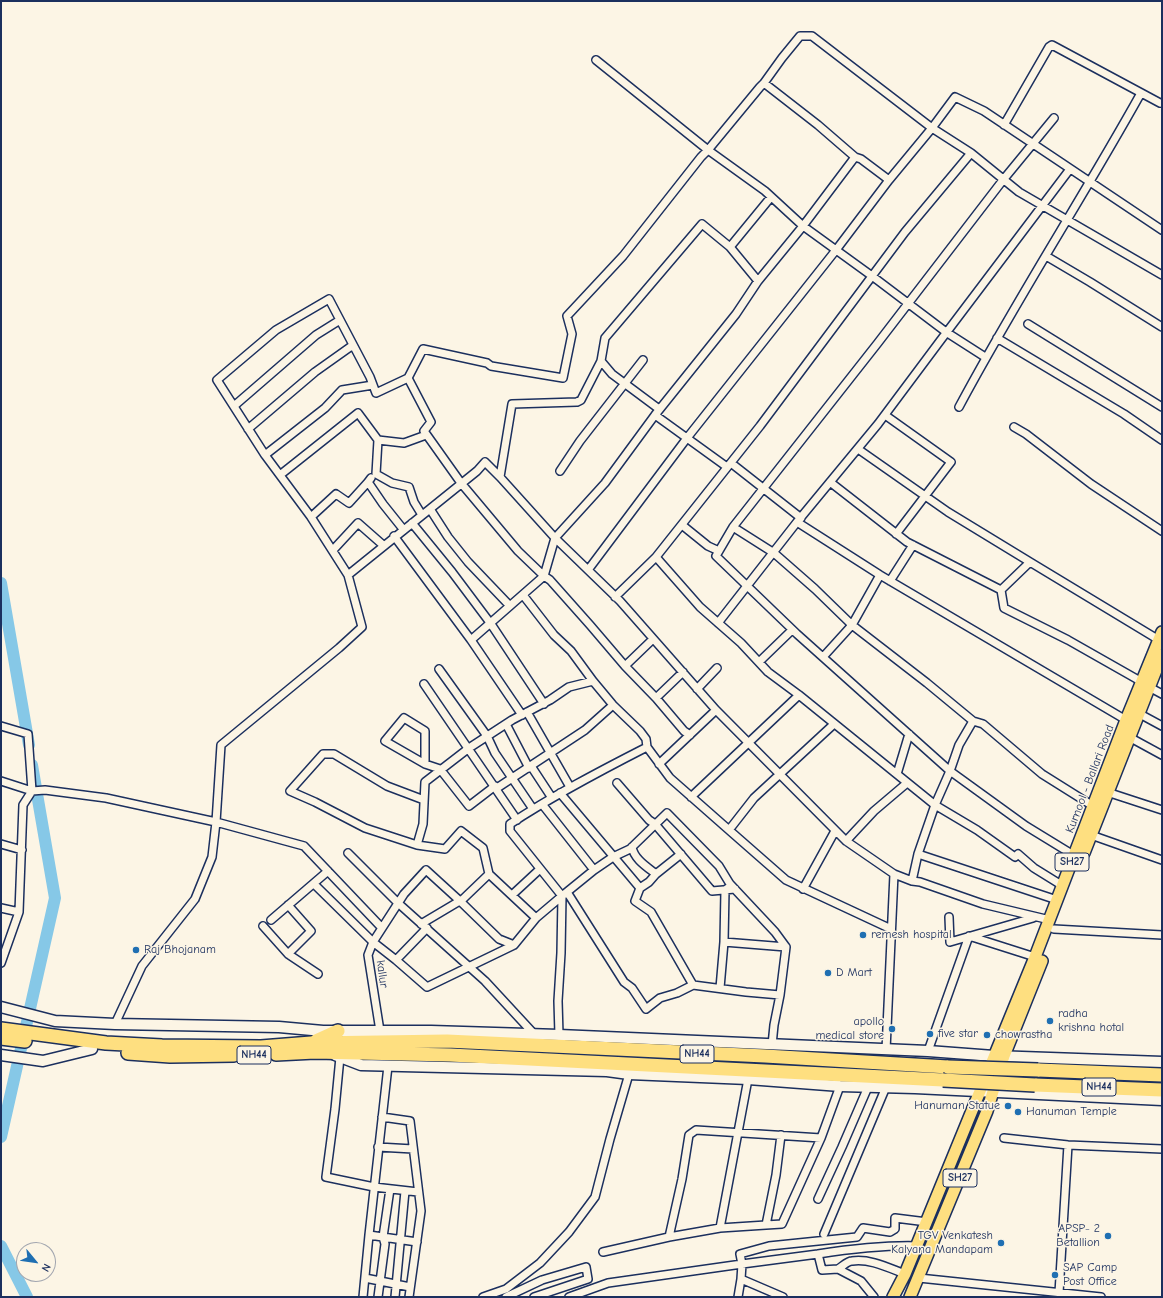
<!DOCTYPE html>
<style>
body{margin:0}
#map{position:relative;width:1163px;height:1298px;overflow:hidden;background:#fcf5e5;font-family:"Comic Neue",sans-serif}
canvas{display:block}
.frame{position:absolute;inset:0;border:2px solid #1b2f5e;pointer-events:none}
.north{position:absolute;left:16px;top:1242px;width:40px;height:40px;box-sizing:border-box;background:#fcf5e5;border:1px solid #a2a6af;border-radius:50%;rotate:119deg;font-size:11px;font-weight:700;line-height:16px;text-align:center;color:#1b2f5e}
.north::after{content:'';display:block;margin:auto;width:14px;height:18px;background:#1f6fb2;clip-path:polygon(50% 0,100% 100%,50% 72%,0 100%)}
</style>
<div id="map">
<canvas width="1163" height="1298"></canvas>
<div class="frame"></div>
<div class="north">N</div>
</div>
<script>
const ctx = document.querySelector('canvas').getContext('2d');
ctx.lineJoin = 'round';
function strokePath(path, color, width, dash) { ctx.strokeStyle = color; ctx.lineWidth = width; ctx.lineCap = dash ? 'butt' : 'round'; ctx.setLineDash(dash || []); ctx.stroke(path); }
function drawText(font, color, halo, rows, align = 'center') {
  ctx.font = font + ' "Comic Neue",sans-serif'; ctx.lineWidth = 3; ctx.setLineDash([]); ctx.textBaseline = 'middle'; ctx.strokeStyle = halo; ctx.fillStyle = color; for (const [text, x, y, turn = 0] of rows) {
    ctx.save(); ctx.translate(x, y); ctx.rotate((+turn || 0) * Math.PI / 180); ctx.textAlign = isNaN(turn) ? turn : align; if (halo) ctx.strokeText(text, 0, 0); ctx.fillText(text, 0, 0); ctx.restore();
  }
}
const river = new Path2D(`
 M1,583L29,745
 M1,1137L55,898L32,765
 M1,1246L27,1297`);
const street = new Path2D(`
 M596,60L708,150L765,191L803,226L855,157
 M764,83L818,125L855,157L861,159L889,180
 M1054,118L1003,180L877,344L733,527L774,553L815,589L852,625L927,683L973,721L983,724L1042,774L1093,806
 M1004,125L1049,47L1052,45L1160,103
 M971,153L932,128L955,97L984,111L1162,230
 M730,247L771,197
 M1046,256L1090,282L1162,327
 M1028,324L1162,407
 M997,338L1124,414L1162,440
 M601,361L612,374L659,409
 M408,378L423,349L487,363L491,366L563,378L572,334L567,316L623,256L701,157L708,150L760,87L764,83L782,58L800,36H812L932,128L889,180L836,250L687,438L588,570
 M234,406L316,335L340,320
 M959,407C1016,300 1082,199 1141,93
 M655,415L727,467
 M885,415L951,462L896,534
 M1014,427L1026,434L1091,484L1162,531
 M248,429L315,372L353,345
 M378,440L376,474L392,483L409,487L414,502L422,515
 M858,449L948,512L1030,562
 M265,455L325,408L342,390L373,385
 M731,463L801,518
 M560,471L580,441L643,360
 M280,475L358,413L378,440L404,443L426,435
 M500,477L512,404L577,402L581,400L601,361L605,338L702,224L730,247L758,281
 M371,478L368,482L383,504L403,529
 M830,482L907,542L1001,590L1030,562L1159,640
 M430,509L448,537L468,562L510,606
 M311,517L336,494L349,503L368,482
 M797,522L880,575L1126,720
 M412,523L452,572L491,624L544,704
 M682,525L708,546L719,551
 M733,527L716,556L797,634L950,771L1026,826L1075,856
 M394,536L471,640L522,715
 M333,550L358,523L383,545
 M348,575L311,517L265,455L217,380L276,330L329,299L370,377L376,393L408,378L431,422L424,431L461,483L518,551L544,576L550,580L590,625L625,666L656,698L684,731L690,735
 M890,581L913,545
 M1001,590L1004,608L1068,640L1142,682
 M523,595L554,635L571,651L593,681
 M615,597L656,557
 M718,623L797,522L878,424L940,341L1070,169
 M471,640L544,576L555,538L605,483L655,415L736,314L758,281L803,226L872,276L946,332L985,357
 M823,657L852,625L880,575
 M759,662L792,630
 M625,666L653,639
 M439,669L487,736L495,753L533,809
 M424,684L517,820
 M1149,687L1162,694
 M697,689L717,668
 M656,698L683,672
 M527,712L570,787
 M1138,713L1162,726
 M973,721L959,745L950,771L935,805L918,854L1057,900
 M506,724L529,768
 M834,724L754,798L729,830L786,880L891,929
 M1,726L28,734L32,791L23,805L19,912L1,963
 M1129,737L1162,755
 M425,764L385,741L404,718L425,731V764L440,769L469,806L495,786
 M659,764L716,710
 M531,766L552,798
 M897,774L909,734
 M1,781L32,791L45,790L106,798L216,822L304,846L382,928
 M617,783L649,820L655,824L712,891L735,889
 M497,788L585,730L613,705
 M1107,792L1162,810
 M560,793L640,888L649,882L656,874
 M691,797L799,695
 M424,800L387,786L334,754H323L290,791L315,802L365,828L417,845L423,824L425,782L469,748L512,720L550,700L569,687L593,681L613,705L640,731L646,739L647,747L670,778L729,830
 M542,804L594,870L613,857L630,849L667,813L719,866L730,884L775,932L786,947L780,995
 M1091,835L1162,860
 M846,841L874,811L907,783
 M1,844L22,850
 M417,845L445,849L461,831L483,848L489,874L463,899L421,924
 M632,847C634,859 647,867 656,874L681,854
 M348,853L398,903L485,981L534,1034
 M594,870L562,896L510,831V824C554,795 600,771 647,747
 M489,874L536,918L562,896L561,953L558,1001L559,1035
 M912,881L918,854
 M314,884L373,942L396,960L427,987L514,945
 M1063,886L1034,868L1018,854L1015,857L977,830L935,805L799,695L768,672L741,643L700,607L656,557L760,426L905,232L971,153L1019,192L1162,275
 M640,888L635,901L651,912L693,985
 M803,889L835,831
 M567,892L624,982L632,988L646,1009L660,998L677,993L693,985L746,992L780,995L774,1025L772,1045
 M512,895L540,869
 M1,908L19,912
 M949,917L950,942L1033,918
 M271,920L328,871
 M263,926L288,954L318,974
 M1054,929L1162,935
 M724,942L786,947
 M288,954L311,931L288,905
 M396,960L427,928
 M720,988L724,942L725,890L728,888
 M115,1024L142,966L195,899L212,857L216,822L221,745L339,648L362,627L348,575L477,471L485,462L500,477L555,538L620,601L716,710L846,841L894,874L912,881L920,882L983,904L1050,920
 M380,1031L368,955L373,942L404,894L426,870L460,901L499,939L514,945L536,918
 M886,1050L894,874
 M928,1051L969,936L1035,957
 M340,1057L335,1109L326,1177L374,1187L418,1192
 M382,1117L410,1121L421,1211L409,1297
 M781,1135L776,1175L766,1225L782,1224L821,1138
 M1004,1138L1068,1145L1162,1149
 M378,1147L413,1149
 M818,1199L842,1147L868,1087
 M720,1228L748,1079
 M824,1234L886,1087
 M369,1235L417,1242
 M669,1237L720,1228L766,1225
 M603,1252L669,1237L682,1179L689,1135L696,1130L821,1138L840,1086
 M818,1254L742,1264L740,1254L769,1246L857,1237L863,1228L890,1232L895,1229V1218L927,1222
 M838,1269C842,1267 847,1261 852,1261C869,1258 889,1268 905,1274
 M365,1278L410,1287
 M919,1278L1101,1297
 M1059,1293L1068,1145
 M363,1297L369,1235L388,1066
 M378,1297L385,1244L383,1237L390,1189
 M395,1297L405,1191
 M483,1297L506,1289L540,1263L569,1232L595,1197L610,1139L629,1074
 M506,1297L542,1280L586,1267L588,1279L534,1297
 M569,1297L608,1283L742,1264L741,1279
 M738,1297L741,1279L783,1297
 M874,1297L861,1281L838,1269L822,1270L818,1254C851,1249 884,1245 917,1246`);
const secondary = new Path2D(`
 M1,1007L55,1021L115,1024L279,1027L323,1031H431L559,1035L928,1051L994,1056L1162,1062
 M1,1055L43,1061L92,1049
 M335,1055L361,1065L607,1071L629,1074L748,1079L840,1086L915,1088L1162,1100`);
const primary = new Path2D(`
 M1084,853L1162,655
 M893,1297L905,1274L1035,957L1126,720L1162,632
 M910,1297L987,1111L1004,1056L1042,961`);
const highway = new Path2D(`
 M1,1029L106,1043L162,1046L261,1047L311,1043L447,1041L765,1056L948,1067
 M1,1038L25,1041
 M316,1041L338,1031
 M128,1053L170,1056L234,1055
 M276,1054L315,1052L450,1055L943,1080
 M1038,1070L1162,1075
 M1035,1085L1162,1090`);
const highwayBridge = new Path2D(`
 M948,1067L1038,1070
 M943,1080L1035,1085`);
const markers = [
 [863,935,4,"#1f6fb2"],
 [136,950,4,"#1f6fb2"],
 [828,973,4,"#1f6fb2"],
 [1050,1021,4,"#1f6fb2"],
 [892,1029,4,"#1f6fb2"],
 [930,1034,4,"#1f6fb2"],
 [987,1035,4,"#1f6fb2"],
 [1008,1106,4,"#1f6fb2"],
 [1018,1112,4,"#1f6fb2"],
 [1108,1236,4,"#1f6fb2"],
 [1001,1243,4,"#1f6fb2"],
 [1055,1275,4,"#1f6fb2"]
];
const shields = [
 [1072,862,34],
 [697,1054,34],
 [254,1055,34],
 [1099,1087,34],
 [960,1178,34]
];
const shieldNames = [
 ["SH27",1072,862],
 ["NH44",697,1054],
 ["NH44",254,1055],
 ["NH44",1099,1087],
 ["SH27",960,1178]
];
const streetNames = [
 ["Kurnool - Ballari Road",1090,779,-69],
 ["kallur",382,974,82]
];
const poiNames = [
 ["remesh hospital",871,935],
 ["Raj Bhojanam",144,950],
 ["D Mart",836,973],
 ["radha",1058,1014],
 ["krishna hotal",1058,1028],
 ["apollo",884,1022,"right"],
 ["medical store",884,1036,"right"],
 ["five star",938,1034],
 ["chowrastha",995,1035],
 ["Hanuman Statue",1000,1106,"right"],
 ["Hanuman Temple",1026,1112],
 ["APSP- 2",1100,1229,"right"],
 ["Betallion",1100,1243,"right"],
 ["TGV Venkatesh",993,1236,"right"],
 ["Kalyana Mandapam",993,1250,"right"],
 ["SAP Camp",1063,1268],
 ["Post Office",1063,1282]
];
strokePath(river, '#86c8e7', 12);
strokePath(street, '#1b2f5e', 10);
strokePath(secondary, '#1b2f5e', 13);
strokePath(primary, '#1b2f5e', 14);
strokePath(highway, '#1b2f5e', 16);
strokePath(street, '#fcf5e5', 7);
strokePath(secondary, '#fcf5e5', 10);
strokePath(primary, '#fedf80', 11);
strokePath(highway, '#fedf80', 13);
strokePath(highwayBridge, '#1b2f5e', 16, []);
strokePath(highwayBridge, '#fedf80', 13);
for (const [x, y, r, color] of markers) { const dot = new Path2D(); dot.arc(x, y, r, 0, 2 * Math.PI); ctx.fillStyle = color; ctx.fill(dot); strokePath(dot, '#fcf5e5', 1.5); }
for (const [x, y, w] of shields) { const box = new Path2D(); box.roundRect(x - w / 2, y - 9, w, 18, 3); ctx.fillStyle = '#fcf5e5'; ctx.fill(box); strokePath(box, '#1b2f5e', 1); }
drawText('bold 11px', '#1b2f5e', null, shieldNames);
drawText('12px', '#1b2f5e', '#fcf5e5', streetNames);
drawText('12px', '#1b2f5e', '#fcf5e5', poiNames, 'left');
</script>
